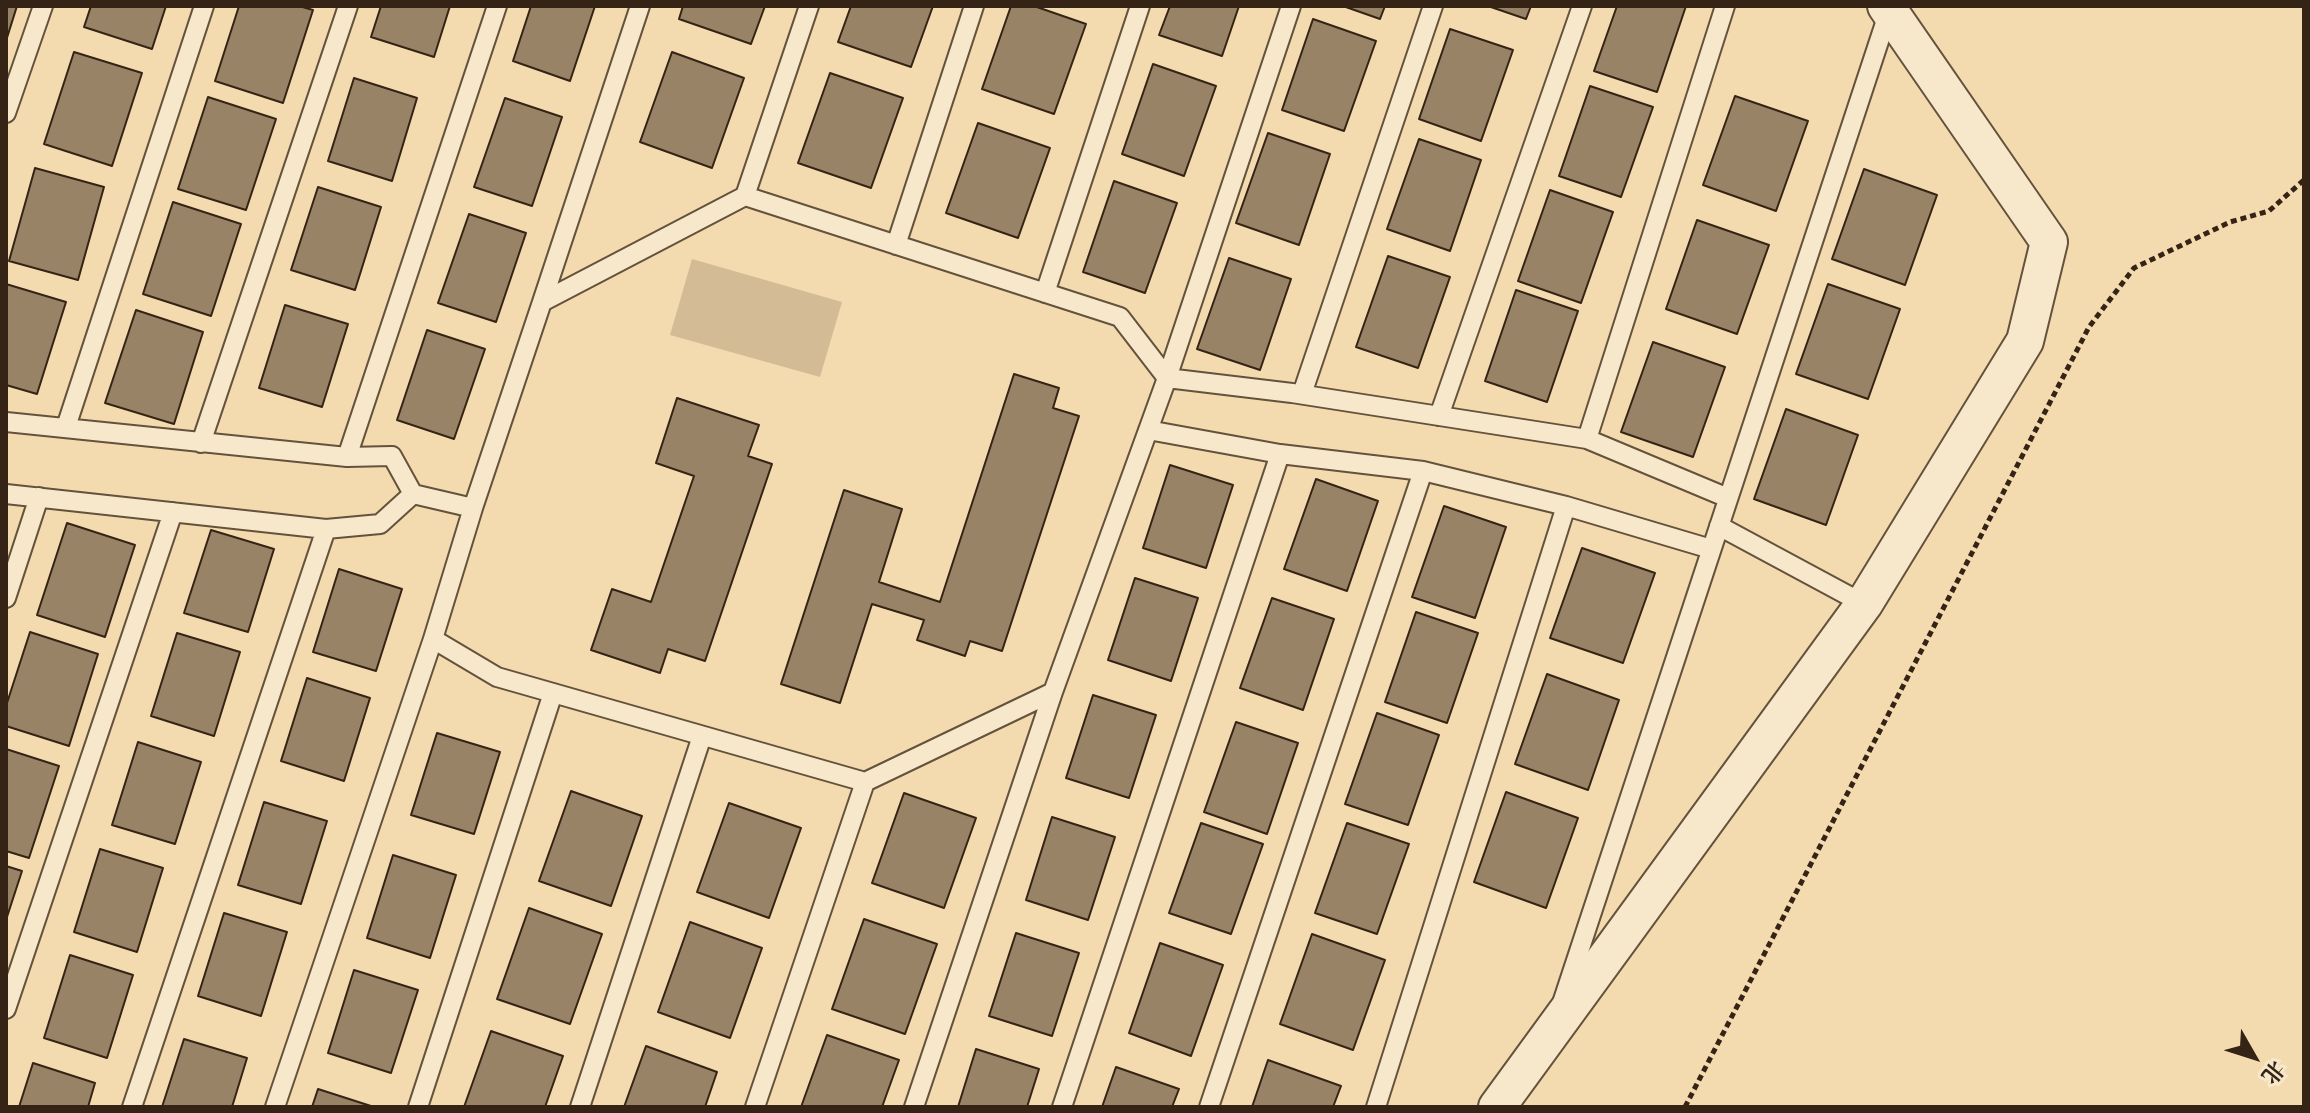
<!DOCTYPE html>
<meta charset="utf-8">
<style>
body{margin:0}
#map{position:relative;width:2310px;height:1113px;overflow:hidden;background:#f3dbaf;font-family:Alegreya,"Noto Serif SC",serif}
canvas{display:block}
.frame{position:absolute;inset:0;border:8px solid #352416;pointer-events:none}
.north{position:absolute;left:2214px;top:1017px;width:80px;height:80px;-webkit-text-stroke:6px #f7e8cb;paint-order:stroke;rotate:129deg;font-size:22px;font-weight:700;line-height:32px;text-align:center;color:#352416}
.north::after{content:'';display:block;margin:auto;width:28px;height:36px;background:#352416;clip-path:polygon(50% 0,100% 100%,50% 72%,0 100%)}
</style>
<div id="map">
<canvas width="2310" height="1113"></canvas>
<div class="frame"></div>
<div class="north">北</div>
</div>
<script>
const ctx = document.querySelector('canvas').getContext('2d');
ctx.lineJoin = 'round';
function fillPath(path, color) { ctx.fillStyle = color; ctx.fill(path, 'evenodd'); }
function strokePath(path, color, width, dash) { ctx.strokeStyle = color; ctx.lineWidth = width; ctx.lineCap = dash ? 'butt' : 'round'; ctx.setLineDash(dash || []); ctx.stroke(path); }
const green = new Path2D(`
 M692,259L842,302L820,377L670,335Z`);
const building = new Path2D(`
 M6,6H17L6,41Z
 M91,6H166L152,49L84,27Z
 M239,6H299L313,10L283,103L215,81Z
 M381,6H450L434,57L371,37Z
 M531,6H595L570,81L513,61Z
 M683,6H765L751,44L679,19Z
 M851,6H933L911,67L838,42Z
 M1011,6H1034L1086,24L1054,114L982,89Z
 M1170,6H1239L1222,56L1159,35Z
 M1343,6H1385L1380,19Z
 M1488,6H1531L1526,19Z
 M1617,6H1686L1657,92L1594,71Z
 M1313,19L1376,41L1344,131L1282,110Z
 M1450,29L1513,50L1481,141L1419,119Z
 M74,52L142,73L112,166L44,144Z
 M672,52L744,78L712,168L640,142Z
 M1153,64L1216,86L1184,176L1122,154Z
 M830,73L903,98L871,188L798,163Z
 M354,78L417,98L392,181L328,161Z
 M1590,86L1653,107L1621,197L1559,176Z
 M1735,96L1808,121L1776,211L1703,185Z
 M208,97L276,119L246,210L178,189Z
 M505,98L562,117L532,206L474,187Z
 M978,123L1050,148L1018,238L946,213Z
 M1268,133L1330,154L1299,245L1236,223Z
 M1419,139L1481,160L1450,251L1387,229Z
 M35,168L104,187L78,280L9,261Z
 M1864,169L1937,195L1905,285L1832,259Z
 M1114,181L1177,203L1145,293L1083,272Z
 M318,187L381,207L355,290L291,270Z
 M1550,190L1613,212L1581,303L1518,281Z
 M173,202L241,224L211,316L143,294Z
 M469,214L526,233L496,322L438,303Z
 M1697,220L1769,245L1737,334L1666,309Z
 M1388,256L1450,277L1418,368L1356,347Z
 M1229,258L1291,279L1260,370L1197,349Z
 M6,284L66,302L37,394L6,385Z
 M1828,284L1900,309L1868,399L1796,374Z
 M1516,290L1578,311L1547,402L1485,381Z
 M285,305L348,324L322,407L259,388Z
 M136,310L203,332L174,424L105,403Z
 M427,330L485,349L454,439L397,420Z
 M1653,342L1725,367L1693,457L1621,432Z
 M1014,374L1059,388L1053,408L1079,416L1002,651L970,641L965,656L917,640L924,620L872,604L840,703L781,684L844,490L902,509L879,582L940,602Z
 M677,398L759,425L748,456L772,464L705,661L668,649L660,673L591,650L612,589L651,602L694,476L656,463Z
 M1786,409L1858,435L1826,525L1754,499Z
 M1170,465L1233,485L1206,568L1143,548Z
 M1316,479L1378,501L1347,591L1284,569Z
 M1444,506L1506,527L1475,618L1412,597Z
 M67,523L135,545L105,637L37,615Z
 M211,530L274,549L248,632L184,613Z
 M1582,548L1655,573L1623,663L1550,638Z
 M339,569L402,589L376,671L313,652Z
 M1135,578L1198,598L1171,681L1108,660Z
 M1272,598L1334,619L1303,710L1240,688Z
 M1416,612L1478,633L1447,723L1385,702Z
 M30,632L98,654L69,746L6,726V706Z
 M177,633L240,652L214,736L151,716Z
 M1547,674L1619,700L1588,790L1515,764Z
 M307,678L370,698L344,781L281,761Z
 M1093,695L1156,715L1129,798L1066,778Z
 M1377,713L1439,735L1408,825L1345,804Z
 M1236,722L1298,743L1267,834L1204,812Z
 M437,733L500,752L474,834L411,815Z
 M138,742L201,762L175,844L112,825Z
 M6,749L59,766L29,858L6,851Z
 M571,791L642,816L611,906L539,881Z
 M1506,792L1578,818L1546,908L1474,882Z
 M904,793L976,818L944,908L872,883Z
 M264,802L327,821L301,904L238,885Z
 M729,803L801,828L769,918L697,892Z
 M1052,817L1115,837L1088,920L1026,900Z
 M1201,823L1263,844L1231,934L1169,913Z
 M1347,823L1409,844L1377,934L1315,913Z
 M100,849L163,868L137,952L74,932Z
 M393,855L456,875L430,958L367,938Z
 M6,866L22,871L6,920Z
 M529,908L602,934L570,1024L497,999Z
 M224,913L287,932L261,1016L198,996Z
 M864,919L937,944L905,1034L832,1009Z
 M690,922L762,948L730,1038L658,1012Z
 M1016,933L1079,953L1052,1036L989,1016Z
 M1312,934L1385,960L1353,1050L1280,1024Z
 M1160,943L1223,965L1191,1056L1129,1033Z
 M70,955L133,975L107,1058L44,1038Z
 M354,970L418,990L391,1073L328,1053Z
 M491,1031L563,1056L545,1107H464Z
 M827,1035L899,1060L882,1107H801Z
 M184,1039L247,1058L232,1107H162Z
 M646,1046L717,1072L705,1107H624Z
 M976,1049L1039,1069L1027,1107H958Z
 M1268,1060L1341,1086L1333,1107H1252Z
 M33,1063L95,1083L88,1107H19Z
 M1116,1067L1179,1089L1172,1107H1102Z
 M318,1089L374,1107H312Z`);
const path = new Path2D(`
 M1685,1107L2089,327L2134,268L2230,222L2269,211L2304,180`);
const lane = new Path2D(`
 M1291,6L1167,378L1292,393L1587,439L1728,498
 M6,113L43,6
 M745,196L1120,317L1167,378L1053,692L865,782L497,677L433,639L473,508L542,302L745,196L809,6
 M896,245L974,6
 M1045,293L1140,6
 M542,302L640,6
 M1302,394L1433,6
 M1439,416L1582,6
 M6,422L347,457L392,456L413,494L380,524L326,529L6,494
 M66,427L204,6
 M1148,430L1280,454L1423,471L1566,506L1711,549
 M1587,439L1725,6
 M201,443L348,6
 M347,457L497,6
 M413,494L473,508
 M1719,526L1864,604
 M6,598L39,497
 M1563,1000L1889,11
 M6,1009L173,512
 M132,1107L326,529
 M275,1107L433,639
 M418,1107L553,693
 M580,1107L702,736
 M755,1107L865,782
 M914,1107L1053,692
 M1062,1107L1280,454
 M1209,1107L1423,471
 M1376,1107L1566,506`);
const street = new Path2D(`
 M1497,1107L1864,604L2025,341L2049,242L1886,6`);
fillPath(green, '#d3bc95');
fillPath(building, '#988366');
strokePath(building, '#352416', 2);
strokePath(lane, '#64523c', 22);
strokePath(street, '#64523c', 40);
strokePath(path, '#352416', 5, [6, 4]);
strokePath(lane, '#f7e8cb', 18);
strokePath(street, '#f7e8cb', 36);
</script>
